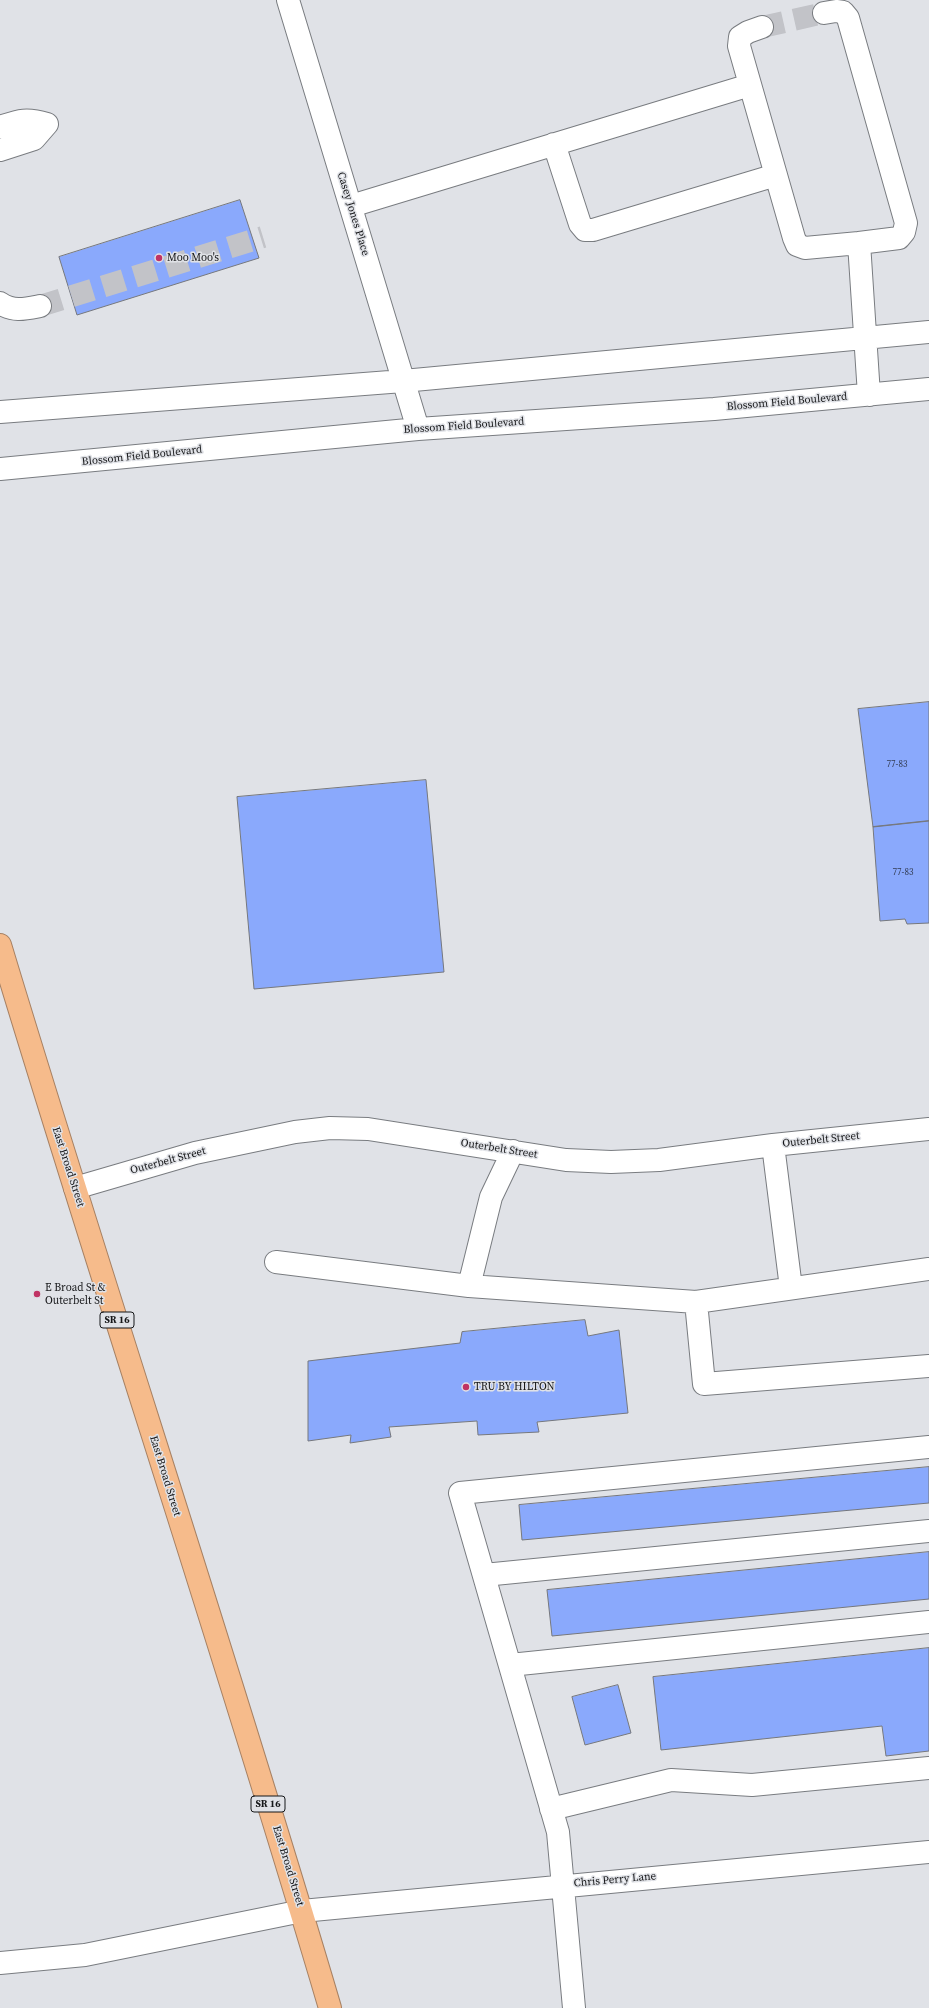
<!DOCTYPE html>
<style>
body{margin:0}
canvas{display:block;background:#e0e2e7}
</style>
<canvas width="929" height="2008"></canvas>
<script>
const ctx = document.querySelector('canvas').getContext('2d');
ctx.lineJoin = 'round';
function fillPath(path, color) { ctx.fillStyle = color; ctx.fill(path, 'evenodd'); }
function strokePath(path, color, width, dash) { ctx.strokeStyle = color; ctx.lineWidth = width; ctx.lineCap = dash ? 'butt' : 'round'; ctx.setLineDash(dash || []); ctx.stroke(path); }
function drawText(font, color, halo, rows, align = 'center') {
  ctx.font = font + ' "Source Serif 4",serif'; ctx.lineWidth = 3; ctx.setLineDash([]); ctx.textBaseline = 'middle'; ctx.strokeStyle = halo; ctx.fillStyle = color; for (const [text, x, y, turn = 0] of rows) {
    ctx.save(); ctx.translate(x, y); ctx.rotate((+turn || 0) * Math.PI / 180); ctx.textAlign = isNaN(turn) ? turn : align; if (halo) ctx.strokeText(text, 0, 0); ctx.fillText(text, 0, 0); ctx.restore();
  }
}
const building = new Path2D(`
 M240,200L259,258L77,315L59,257Z
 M929,702V821L873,827L858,709Z
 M426,780L444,972L254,989L237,797Z
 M929,821V923L907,924L905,919L880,921L873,827Z
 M585,1320L588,1336L619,1330L628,1413L537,1422L539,1432L478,1435L477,1421L389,1427L391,1437L350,1443L351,1435L308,1441V1361L460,1343L462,1332Z
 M929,1467V1503L522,1540L519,1505Z
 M929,1552V1599L552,1636L547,1590Z
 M929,1648V1751L886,1756L882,1726L661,1750L653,1677Z
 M618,1685L631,1733L585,1745L572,1697Z`);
const minorTunnel = new Path2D(`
 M762,27L824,13
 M40,306L263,237`);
const minor = new Path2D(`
 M288,0L418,429
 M824,13L836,11L843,12L848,18L906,223L904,232L899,238L859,243L869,395
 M762,27L748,32L740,37L739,46L794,238L797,245L805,248L859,243
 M0,127C20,120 27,118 47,124L34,139L0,150
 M554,144L580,224L585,230H593L776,175
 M351,206L750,85
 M0,303C13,312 25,309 40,306
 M0,412L403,381L929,332
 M0,469L418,429L714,409L929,389
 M773,1145L791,1288
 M513,1151L491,1197L469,1286L696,1302L929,1269
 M75,1188L195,1153L295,1132L330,1128L368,1129L566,1160L611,1162L659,1160L773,1145L929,1129
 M276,1262L469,1286
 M696,1302L704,1384L929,1366
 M484,1575L929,1531
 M510,1665L929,1622
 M551,1809L671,1780L752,1785L929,1768
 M0,1963L85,1955L302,1911L929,1852
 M574,2008L558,1832L460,1493L929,1447`);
const highway = new Path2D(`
 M0,945C107,1300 225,1652 330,2008`);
const markers = [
 [159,258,4,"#c03364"],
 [37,1294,4,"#c03364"],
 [466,1387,4,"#c03364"]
];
const numberNames = [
 ["77-83",897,765],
 ["77-83",903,873]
];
const shields = [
 [117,1320,34],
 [268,1804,34]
];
const shieldNames = [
 ["SR 16",117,1320],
 ["SR 16",268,1804]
];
const streetNames = [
 ["Casey Jones Place",353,214,73],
 ["Blossom Field Boulevard",787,402,-5],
 ["Blossom Field Boulevard",464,426,-4],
 ["Blossom Field Boulevard",142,456,-6],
 ["Outerbelt Street",821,1140,-6],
 ["Outerbelt Street",499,1149,9],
 ["Outerbelt Street",168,1161,-15],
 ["East Broad Street",68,1167,72],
 ["East Broad Street",165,1476,73],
 ["East Broad Street",288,1866,73],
 ["Chris Perry Lane",615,1880,-5]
];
const poiNames = [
 ["Moo Moo's",167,258],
 ["E Broad St &",45,1288],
 ["Outerbelt St",45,1301],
 ["TRU BY HILTON",474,1387]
];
fillPath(building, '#8aa9fc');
strokePath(building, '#76787d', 1);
strokePath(minorTunnel, '#c2c3c8', 22, [22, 11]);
strokePath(minor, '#797c80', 24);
strokePath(highway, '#a78163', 24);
strokePath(minor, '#fff', 22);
strokePath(highway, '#f6bb8b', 22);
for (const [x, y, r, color] of markers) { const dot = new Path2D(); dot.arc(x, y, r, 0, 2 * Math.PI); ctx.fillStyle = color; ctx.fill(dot); strokePath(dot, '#e0e2e7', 1.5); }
drawText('9px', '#323b51', null, numberNames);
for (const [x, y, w] of shields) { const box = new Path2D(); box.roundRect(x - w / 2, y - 8, w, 16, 3); ctx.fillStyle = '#e0e2e7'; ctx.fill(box); strokePath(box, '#151618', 1); }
drawText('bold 10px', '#151618', null, shieldNames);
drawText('11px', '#151618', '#e0e2e7', streetNames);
drawText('11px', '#151618', '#e0e2e7', poiNames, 'left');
</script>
